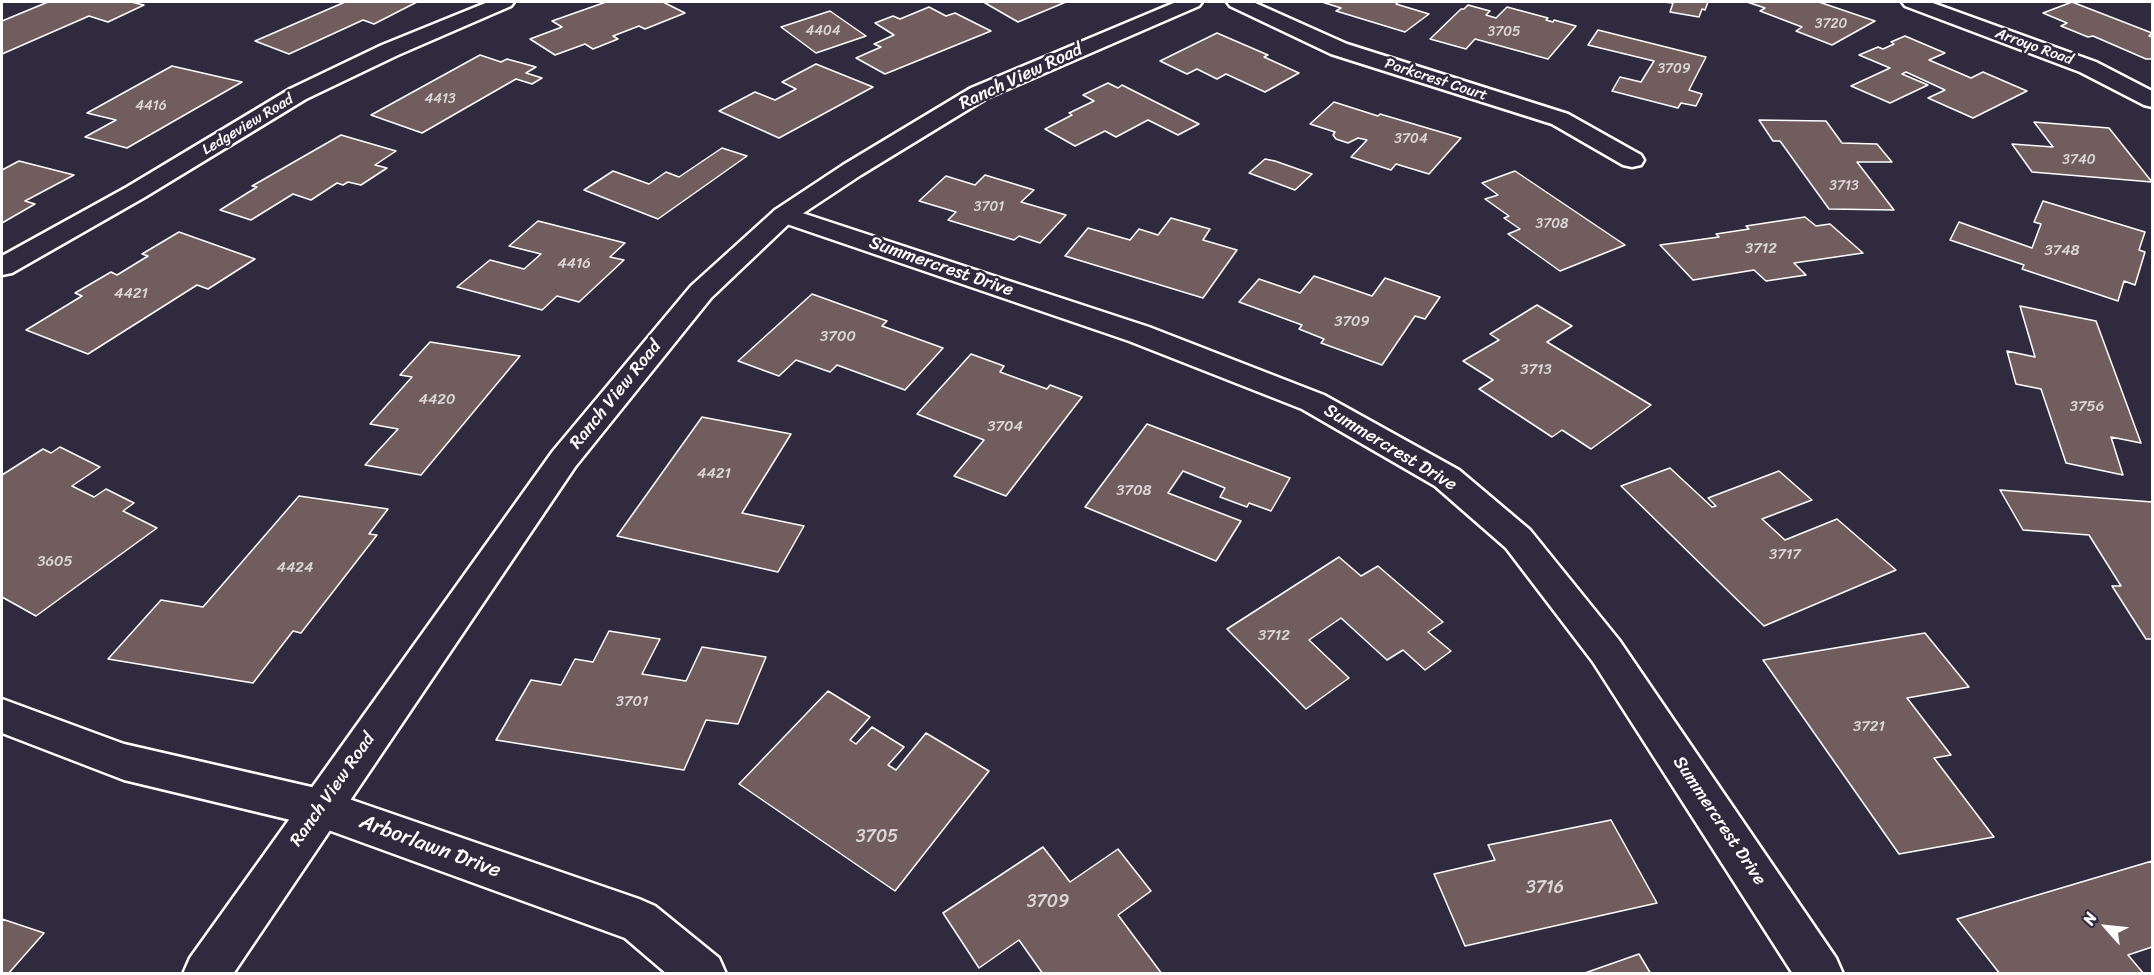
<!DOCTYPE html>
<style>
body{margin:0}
#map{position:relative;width:2154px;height:975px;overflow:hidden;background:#2f2a3d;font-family:Sriracha,sans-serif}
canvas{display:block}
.frame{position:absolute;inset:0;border:3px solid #fff;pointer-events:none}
.north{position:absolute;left:2076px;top:897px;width:60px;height:60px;-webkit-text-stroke:4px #2f2a3d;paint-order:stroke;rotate:297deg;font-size:16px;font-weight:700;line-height:24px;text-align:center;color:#fff}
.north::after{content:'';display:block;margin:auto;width:21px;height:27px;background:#fff;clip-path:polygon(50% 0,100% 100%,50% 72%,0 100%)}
</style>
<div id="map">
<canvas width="2154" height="975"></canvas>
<div class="frame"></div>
<div class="north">N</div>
</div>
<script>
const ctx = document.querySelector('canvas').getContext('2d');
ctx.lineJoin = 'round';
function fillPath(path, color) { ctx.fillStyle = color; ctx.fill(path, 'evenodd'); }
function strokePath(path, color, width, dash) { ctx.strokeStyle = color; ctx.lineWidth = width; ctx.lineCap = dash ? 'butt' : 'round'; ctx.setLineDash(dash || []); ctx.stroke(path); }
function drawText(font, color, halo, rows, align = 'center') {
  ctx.font = font + ' Sriracha,sans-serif'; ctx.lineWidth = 5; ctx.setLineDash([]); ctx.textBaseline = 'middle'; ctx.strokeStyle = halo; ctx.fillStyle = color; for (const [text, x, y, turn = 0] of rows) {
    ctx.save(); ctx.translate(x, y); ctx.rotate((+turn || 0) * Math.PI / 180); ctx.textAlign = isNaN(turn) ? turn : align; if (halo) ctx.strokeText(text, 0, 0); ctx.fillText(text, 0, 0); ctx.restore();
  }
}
const building = new Path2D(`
 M48,2H131L144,5L108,22L89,16L2,54V21Z
 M345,2H417L374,24L363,20L289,54L255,41Z
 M606,2H663L685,13L645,29L639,26L613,36L618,39L593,49L585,44L555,55L530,39L562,27L552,21Z
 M990,2H1066L1018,22L985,3Z
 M1322,2H1399L1396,4L1429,14L1405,32L1336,11L1341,8Z
 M1663,2H1708L1705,10L1702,9L1699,17L1670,12L1673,3Z
 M1747,2H1819L1875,21L1832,45L1796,31L1802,27L1760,11L1765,8Z
 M2072,2L2152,33L2149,36L2152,37V59H2146L2093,36L2088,37L2061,26L2067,23L2043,13Z
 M1468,5L1490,11L1486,15L1496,18L1507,7L1548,18L1546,20L1553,22L1554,20L1576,26L1548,59L1475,39L1466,49L1430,39L1461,9H1464Z
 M929,7L946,16L955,13L991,31L885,74L856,58L881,47L874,44L894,35L875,23L893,16L900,19Z
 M830,11L866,36L816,53L781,27Z
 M1598,30L1706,57L1689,90L1702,94L1696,106L1681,103L1678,108L1612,91L1620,77L1641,82L1654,61L1588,45Z
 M1217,33L1268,55L1264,57L1299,73L1265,92L1226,74L1217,79L1197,69L1187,74L1160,61Z
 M1905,36L1945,53L1929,60L1971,78L1983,72L2027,91L1973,118L1928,98L1945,90L1906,72L1902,74L1928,85L1890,103L1851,86L1890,68L1859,55L1878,47L1883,49L1894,44L1891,42Z
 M480,55L501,62L507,59L536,67L526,73L542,78L532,84L516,79L422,133L371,115Z
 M816,64L873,87L779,138L719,111L755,92L775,100L796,89L782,82Z
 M172,66L242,82L127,148L85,137L116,120L87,113Z
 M1108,83L1118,88L1122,85L1199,124L1178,135L1148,120L1116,137L1105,131L1075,146L1045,129L1072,115L1069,113L1094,101L1083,95Z
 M1334,102L1378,116L1380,114L1461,138L1429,174L1396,164L1391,170L1351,157L1367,140L1358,138L1348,143L1336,139L1333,135L1335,132L1310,124Z
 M1759,120L1826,121L1842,143L1877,144L1892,162H1857L1894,210L1829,209L1780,141H1773Z
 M2034,122L2109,128L2152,182L2032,172L2012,144L2053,147Z
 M341,135L396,151L375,165L387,168L361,185L348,182L343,185L337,183L311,200L293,194L251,220L220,210L257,187L252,186Z
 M722,148L747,156L658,219L584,190L613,171L649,184L666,172L679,177Z
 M1265,159L1275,161L1312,174L1295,190L1249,173Z
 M19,161L74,175L25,201L35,204L2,223V170Z
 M1515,171L1625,245L1560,271L1508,234L1520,229L1504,218L1509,216L1485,199L1498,195L1482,183Z
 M985,175L1034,190L1021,202L1066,215L1040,243L1019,236L1014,240L948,220L956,212L919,201L946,176L975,185Z
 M2043,201L2145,232L2139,250L2145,252L2135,285L2124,281L2118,301L2022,269L2024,265L1950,240L1959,222L2032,248L2041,224L2034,222Z
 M1805,217L1816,226L1830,224L1863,253L1794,263L1806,275L1766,281L1754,270L1693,280L1660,245L1719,237L1716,234L1749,229L1746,226Z
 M1171,218L1210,229L1203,240L1237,250L1203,298L1065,256L1088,228L1130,240L1139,229L1158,235Z
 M538,221L625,243L610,257L624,260L579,302L557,296L542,310L457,287L490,260L524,269L541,254L509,246Z
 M179,232L255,259L208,289L197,285L88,354L26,330L82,296L75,293L111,272L117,275L148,256L142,254Z
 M1314,276L1372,296L1385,278L1440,297L1425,319L1415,316L1382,365L1321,343L1324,339L1299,329L1302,325L1239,302L1259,279L1300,293Z
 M812,294L887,321L882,326L943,348L905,390L837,365L830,372L796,360L779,376L738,361Z
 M1537,305L1572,326L1547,342L1651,405L1591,449L1562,430L1552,437L1479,389L1493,380L1463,361L1499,340L1490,334Z
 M2020,306L2096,321L2141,443L2111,437L2123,475L2066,463L2041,389L2016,384L2007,351L2035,357Z
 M430,342L520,356L421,475L365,465L398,429L370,424L412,377L400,375Z
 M971,354L1004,366L1000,372L1047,389L1050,385L1082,397L1006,496L954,476L984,440L917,414Z
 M702,417L791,434L742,513L804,526L778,572L617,536Z
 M1147,424L1290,478L1271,511L1249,503L1247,507L1220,497L1225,488L1183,471L1168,493L1241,521L1216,561L1085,507Z
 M60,447L100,467L72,486L94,497L106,489L134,503L123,511L157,528L36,616L2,597V475L43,449L51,453Z
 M1670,468L1712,507L1716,506L1708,498L1779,471L1812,500L1762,519L1785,540L1837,519L1896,570L1764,626L1621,486Z
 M2000,490L2152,502V639H2146L2112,586H2121L2089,535L2023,530Z
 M299,496L388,509L369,534L377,535L301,633L293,631L253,683L108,659L161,600L203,607Z
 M1339,557L1361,576L1378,566L1443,622L1428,632L1451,651L1425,670L1403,650L1387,660L1341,618L1309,640L1349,678L1306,709L1227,629Z
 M609,631L660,639L642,674L686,681L702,647L766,657L738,724L706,720L684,770L496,740L531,680L561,685L575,659L593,662Z
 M1925,633L1969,687L1907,698L1951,755L1934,758L1994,837L1899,854L1763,660Z
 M828,691L870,717L850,740L856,744L872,727L904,747L888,765L896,770L926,733L989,771L895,891L739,784Z
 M1611,820L1657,903L1465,946L1434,874L1495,860L1488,845Z
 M1043,847L1070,882L1118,849L1151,891L1118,915L1162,974H1043L1019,940L979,968L943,913Z
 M2152,861V947L2128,955L2144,974H2000L1957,919Z
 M2,919L44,933L8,974H2Z
 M1639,954L1651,974H1582Z`);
const minor = new Path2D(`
 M488,2H514L511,6L398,55L306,99L145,197L12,273L2,275V256L127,187L290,89L382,45Z
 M1227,2H1253L1347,44L1568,114L1641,155L1644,160L1641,165L1632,167L1623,165L1552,124L1331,54L1230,6Z
 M1902,2H1930L2096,62L2152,91V107L2144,105L2080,72L1905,6Z
 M784,207L1149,327L1324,395L1459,470L1530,530L1619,640L1836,958L1843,974H1793L1593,662L1506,548L1435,486L1302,409L1129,341L775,220L771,215L775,210Z
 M2,699L124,744L320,789L639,899L655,906L719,958L726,974H667L625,938L320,827L124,780L2,733Z`);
const tertiary = new Path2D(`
 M1176,2H1202L1199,6L987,98L861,175L793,220L711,298L575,467L233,974H183L190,958L553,451L691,286L775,210L843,165L971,88Z`);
const farNumbernames = [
 ["3720",1831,24],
 ["4404",823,31],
 ["3705",1504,32],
 ["3709",1674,69],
 ["4413",440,99],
 ["4416",151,106],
 ["3704",1411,139],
 ["3740",2079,160],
 ["3713",1844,186],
 ["3701",989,207],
 ["3708",1552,224]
];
const farStreetnames = [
 ["Arroyo Road",2034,47,20],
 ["Parkcrest Court",1436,80,18],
 ["Ledgeview Road",248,125,-31]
];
const numberNames = [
 ["3712",1761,249],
 ["3748",2062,251],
 ["4416",574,264],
 ["4421",131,294],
 ["3709",1352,322],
 ["3700",838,337],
 ["3713",1536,370],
 ["4420",437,400],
 ["3756",2087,407],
 ["3704",1005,427],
 ["4421",714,474],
 ["3708",1134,491],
 ["3717",1785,555],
 ["3605",55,562],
 ["4424",295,568],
 ["3712",1274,636],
 ["3701",632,702],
 ["3721",1869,727]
];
const streetNames = [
 ["Ranch View Road",1021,77,-25],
 ["Summercrest Drive",941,267,19],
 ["Ranch View Road",616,395,-51],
 ["Summercrest Drive",1390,448,31],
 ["Ranch View Road",333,790,-55],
 ["Summercrest Drive",1719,821,56]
];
const nearNumbernames = [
 ["3705",877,837],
 ["3716",1545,888],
 ["3709",1048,902]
];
const nearStreetnames = [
 ["Arborlawn Drive",430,847,20]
];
fillPath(building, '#715d5e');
strokePath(building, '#fff', 1.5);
strokePath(minor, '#fff', 5);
strokePath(tertiary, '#fff', 5);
fillPath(minor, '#2f2a3d');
fillPath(tertiary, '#2f2a3d');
drawText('14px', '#dcd6d7', null, farNumbernames);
drawText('15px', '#fff', '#2f2a3d', farStreetnames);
drawText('15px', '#dcd6d7', null, numberNames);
drawText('18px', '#fff', '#2f2a3d', streetNames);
drawText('18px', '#dcd6d7', null, nearNumbernames);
drawText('21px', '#fff', '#2f2a3d', nearStreetnames);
</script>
